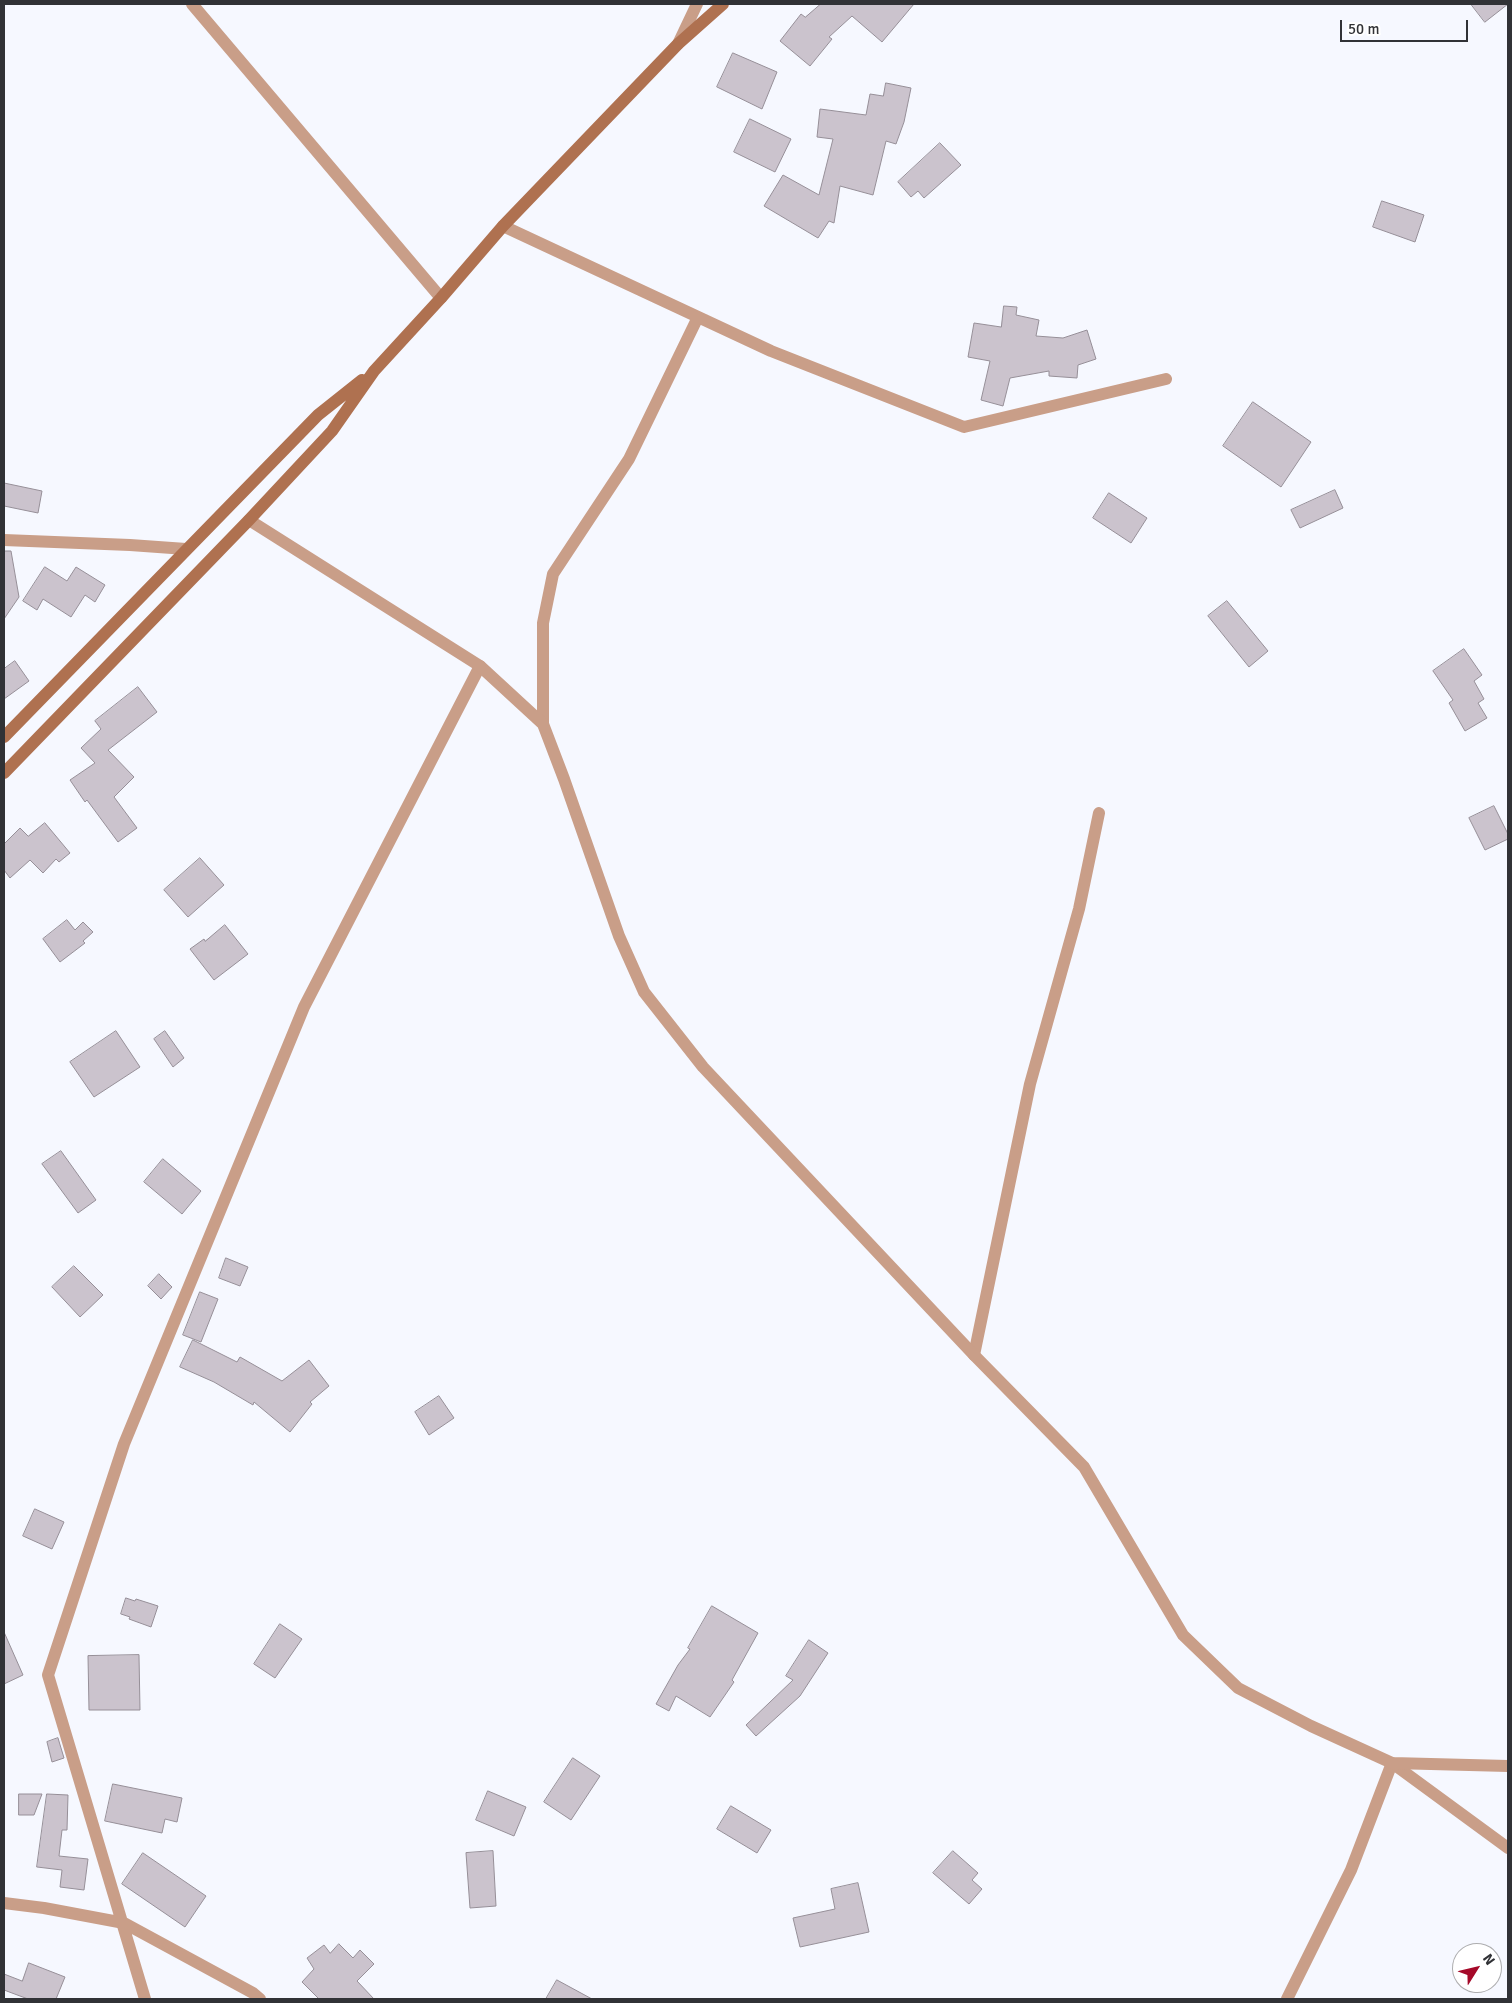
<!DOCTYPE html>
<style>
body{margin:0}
#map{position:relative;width:1512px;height:2003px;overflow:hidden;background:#f6f8ff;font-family:Signika,sans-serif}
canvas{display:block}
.frame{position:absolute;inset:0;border:5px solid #313236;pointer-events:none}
.north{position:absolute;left:1452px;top:1943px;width:50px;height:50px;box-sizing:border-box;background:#fff;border:1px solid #adadaf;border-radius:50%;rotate:54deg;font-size:14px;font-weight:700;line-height:20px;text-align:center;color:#313236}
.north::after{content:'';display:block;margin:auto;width:18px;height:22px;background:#a50929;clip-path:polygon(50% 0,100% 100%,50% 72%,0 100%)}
.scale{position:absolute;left:1340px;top:20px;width:128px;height:22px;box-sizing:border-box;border:2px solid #313236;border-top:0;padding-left:6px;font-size:15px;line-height:18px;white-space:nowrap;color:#313236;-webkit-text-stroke:4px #fff;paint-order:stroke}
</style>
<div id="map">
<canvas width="1512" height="2003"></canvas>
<div class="frame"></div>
<div class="north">N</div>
<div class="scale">50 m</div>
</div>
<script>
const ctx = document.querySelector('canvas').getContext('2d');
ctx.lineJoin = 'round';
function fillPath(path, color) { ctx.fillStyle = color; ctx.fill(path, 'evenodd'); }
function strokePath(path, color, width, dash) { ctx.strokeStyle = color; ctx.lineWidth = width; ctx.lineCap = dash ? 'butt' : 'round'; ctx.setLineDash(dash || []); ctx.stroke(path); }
const building = new Path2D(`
 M821,4H914L882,42L852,16L829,37L832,39L810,66L780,41L801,14L805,17Z
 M1471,4H1508L1485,22Z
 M733,53L777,72L762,109L717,87Z
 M886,83L911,88L904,122L896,144L886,141L873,195L840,186L834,223L829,221L818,238L764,206L783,175L819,195L833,139L817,137L820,109L866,115L870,94L883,96Z
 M750,119L791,139L775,172L734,152Z
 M940,143L961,165L924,198L918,191L911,197L898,182Z
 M1382,201L1424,215L1415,242L1373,227Z
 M1004,306L1017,307L1016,315L1039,320L1036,336L1063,338L1087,330L1096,359L1078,365L1077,378L1049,376V371L1010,378L1003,406L981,400L990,361L968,357L974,323L1001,327Z
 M1253,402L1311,442L1281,487L1223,446Z
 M4,483L42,491L38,513L4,506Z
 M1335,490L1343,508L1300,528L1291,510Z
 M1109,493L1147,518L1131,543L1093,518Z
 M4,551H11L19,597L4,619Z
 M45,567L67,581L76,567L105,585L95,602L85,595L71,617L43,599L37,610L23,601Z
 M1227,601L1268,651L1249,667L1208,616Z
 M1464,649L1482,675L1474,681L1484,699L1478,703L1487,718L1465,731L1449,703L1453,700L1433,671Z
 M15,661L29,681L4,699V669Z
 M138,687L157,712L108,750L134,777L114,797L137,828L118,842L87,800L85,802L70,780L95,763L81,748L101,729L95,721Z
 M1494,806L1508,834V839L1485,850L1469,818Z
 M45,823L70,853L59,862L56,859L43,873L30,860L10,878L4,870V844L20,828L28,836Z
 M200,858L224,885L188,917L164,890Z
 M67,920L75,930L83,922L93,932L83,941L85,943L60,962L43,939Z
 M225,925L248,954L214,980L190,949L204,939L205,941Z
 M116,1031L140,1067L94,1097L70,1062Z
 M165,1031L184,1058L173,1067L154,1039Z
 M61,1151L96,1200L78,1213L42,1164Z
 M163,1159L201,1191L182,1214L144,1182Z
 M226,1258L248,1267L240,1286L219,1278Z
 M74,1266L103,1295L80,1317L52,1287Z
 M159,1274L172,1287L161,1299L148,1286Z
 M200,1292L218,1299L201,1342L183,1335Z
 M193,1340L237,1362L240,1357L282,1381L309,1360L329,1386L310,1402L312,1404L290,1432L254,1402L253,1405L214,1382L180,1367Z
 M439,1396L454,1418L429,1435L415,1412Z
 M35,1509L64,1522L52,1549L23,1536Z
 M126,1598L135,1601L136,1599L158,1606L151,1627L129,1619L130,1617L121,1614Z
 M712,1606L758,1633L732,1680L734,1682L710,1717L676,1696L669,1711L656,1704L678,1665L690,1649L688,1648Z
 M280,1624L302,1639L275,1678L254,1664Z
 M4,1632L23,1675L4,1684Z
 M809,1640L828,1653L800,1696L756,1736L746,1725L793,1680L786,1676Z
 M139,1655L140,1710H89L88,1656Z
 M58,1738L64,1758L52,1762L47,1742Z
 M573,1758L600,1776L571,1820L544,1802Z
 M113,1784L182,1798L177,1822L165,1819L162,1833L105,1821Z
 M488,1791L526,1807L514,1836L476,1820Z
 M19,1794H42L34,1815H19Z
 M47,1794L68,1795L67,1830H62L59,1856L88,1859L84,1890L60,1887L62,1870L37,1867Z
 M731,1806L771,1830L757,1853L717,1829Z
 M493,1851L496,1906L470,1908L466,1853Z
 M953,1851L978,1873L972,1880L982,1889L969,1904L933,1873Z
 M143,1853L206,1896L185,1927L122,1884Z
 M858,1883L869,1932L800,1947L793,1918L835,1909L831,1889Z
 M339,1944L353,1958L360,1950L374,1964L357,1981L374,1999H319L302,1982L314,1969L307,1958L324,1945L330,1953Z
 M29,1963L65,1977L56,1999H28L4,1990V1974L22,1981Z
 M557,1980L592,1999H546Z`);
const minor = new Path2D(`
 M192,4L441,298
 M678,44L697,4
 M503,226L771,351L964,427L1166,379
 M543,724V623L553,574L629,459L698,317
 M974,1355L1030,1084L1079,909L1099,813
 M4,1903L44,1908L124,1923L253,1993L260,1999
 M145,1999L48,1675L124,1444L304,1007L480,666
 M1287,1999L1351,1870L1392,1763L1508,1848`);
const tertiary = new Path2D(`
 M249,520L480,666L543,724L564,779L619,936L644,992L703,1067L974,1355L1084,1467L1183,1635L1238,1688L1311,1726L1392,1763L1508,1766
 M4,540L130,545L186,549`);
const secondary = new Path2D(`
 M4,737L318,415L362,380
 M4,773L249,520L332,431L374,371L441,298L503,226L678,44L723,4`);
fillPath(building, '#cbc3cd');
strokePath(building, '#968f98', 1);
strokePath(minor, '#c99e88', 12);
strokePath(tertiary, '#c99e88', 12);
strokePath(secondary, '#af7150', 12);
</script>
